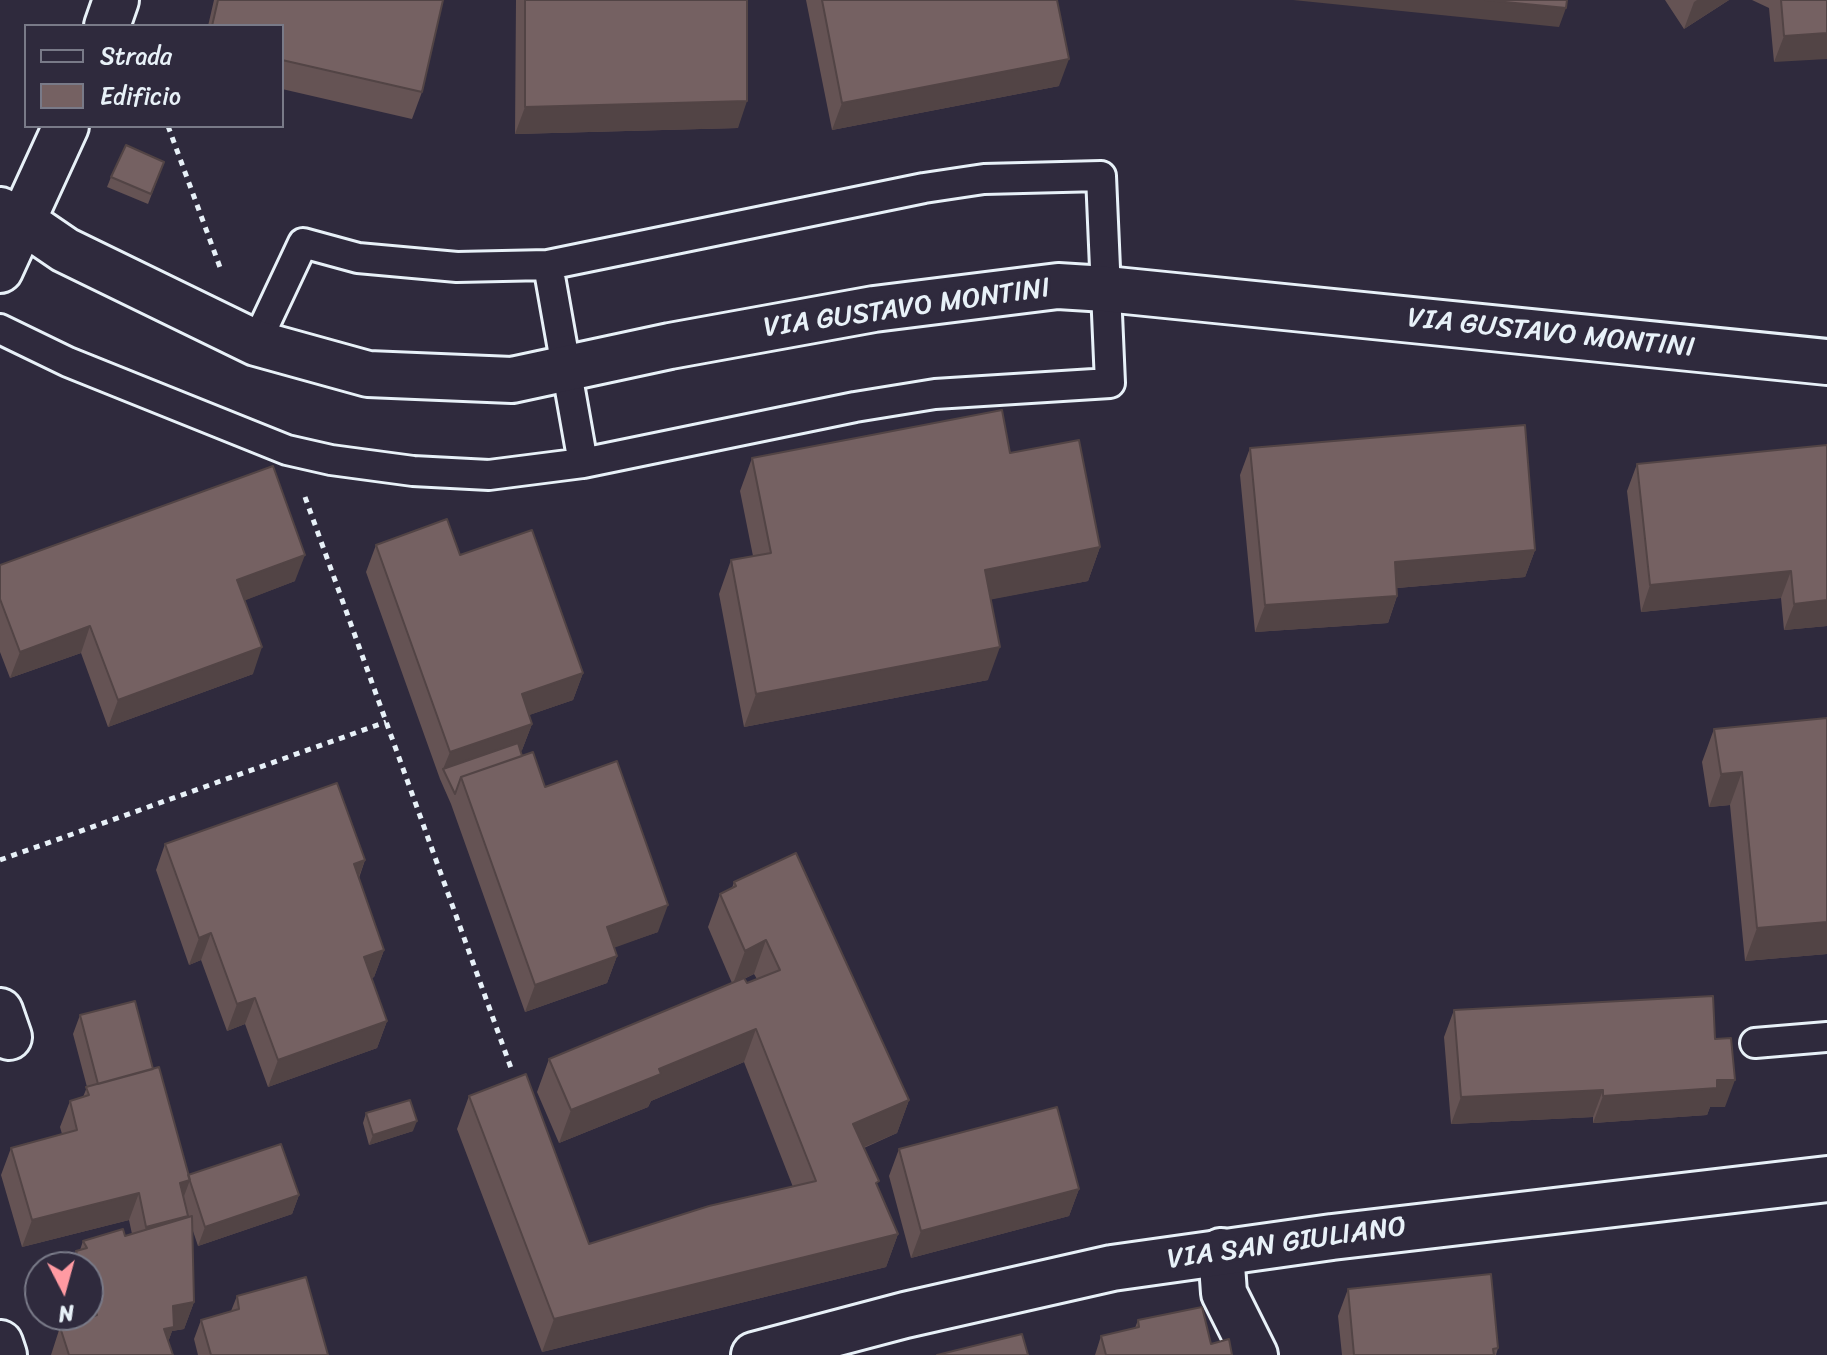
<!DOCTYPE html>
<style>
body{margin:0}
#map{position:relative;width:1827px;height:1355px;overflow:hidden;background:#2f2a3d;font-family:Sriracha,sans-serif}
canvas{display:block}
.legend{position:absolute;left:24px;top:24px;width:260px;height:104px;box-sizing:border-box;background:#2f2a3d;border:2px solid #797a88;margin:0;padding:10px 14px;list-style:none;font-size:24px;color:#e8f1f8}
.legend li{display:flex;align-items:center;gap:16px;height:40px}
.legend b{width:40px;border:2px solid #797a88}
.north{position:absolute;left:24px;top:1251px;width:80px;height:80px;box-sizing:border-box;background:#2f2a3d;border:2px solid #797a88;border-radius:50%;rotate:174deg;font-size:22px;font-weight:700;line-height:32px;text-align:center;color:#e8f1f8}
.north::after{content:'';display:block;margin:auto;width:28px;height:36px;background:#ff9aa2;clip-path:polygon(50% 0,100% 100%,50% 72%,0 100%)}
</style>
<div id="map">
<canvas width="1827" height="1355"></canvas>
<ul class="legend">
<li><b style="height:10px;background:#2f2a3d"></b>Strada</li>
<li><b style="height:22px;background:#756162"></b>Edificio</li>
</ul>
<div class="north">N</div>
</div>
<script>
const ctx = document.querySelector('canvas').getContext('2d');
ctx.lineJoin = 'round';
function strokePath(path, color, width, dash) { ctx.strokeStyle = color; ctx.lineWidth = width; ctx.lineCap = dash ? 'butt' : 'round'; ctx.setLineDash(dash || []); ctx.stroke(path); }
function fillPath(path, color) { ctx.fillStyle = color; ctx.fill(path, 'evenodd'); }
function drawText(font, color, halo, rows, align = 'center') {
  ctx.font = font + ' Sriracha,sans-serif'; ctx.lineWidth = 6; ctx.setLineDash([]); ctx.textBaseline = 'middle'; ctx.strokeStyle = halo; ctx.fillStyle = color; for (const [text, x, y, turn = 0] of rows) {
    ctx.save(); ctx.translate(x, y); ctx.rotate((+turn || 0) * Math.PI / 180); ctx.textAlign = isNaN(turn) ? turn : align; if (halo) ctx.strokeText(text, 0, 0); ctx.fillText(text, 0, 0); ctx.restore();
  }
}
const path = new Path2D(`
 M168,126L221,270
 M305,497L511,1068
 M0,860L386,722`);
const lane = new Path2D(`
 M548,265L583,463
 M0,329L68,362L287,450L331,460L413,471L489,475L583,463L855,407L935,394L1110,383L1101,176L984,179L924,188L548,265L457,267L358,258L303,243L256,343
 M1755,1043L1827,1037`);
const street = new Path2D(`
 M107,26L116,0
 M0,210L24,222L65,250L256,343L368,374L512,380L670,346L874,309L1058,286L1106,289L1827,362
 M0,270L66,126
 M0,1011L9,1037
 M1221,1251L1224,1293L1255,1355
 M0,1343L4,1355`);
const secondary = new Path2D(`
 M754,1355L905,1315L1112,1268L1332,1237L1827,1179`);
const wall = new Path2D(`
 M214,0H443L422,92L412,119L282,89V26H208Z
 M516,0H747L738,128L515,134Z
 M806,0H1057L1059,86L832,130Z
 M1665,0H1729L1684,29Z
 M1752,0H1827L1774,62L1769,8Z
 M164,162L148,204L107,187L111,177Z
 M1827,445V626L1784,630L1781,598L1641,612L1627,491L1637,464Z
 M1250,448L1535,550L1525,577L1397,588V596L1388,623L1255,632L1240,475Z
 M1010,453L1100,547L1088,581L991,599L988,680L744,727L719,594L731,560L753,556L740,491L752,458Z
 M376,545L460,555L583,673L573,700L529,715L532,724L522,750L521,751L522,756L545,787L658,932L614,947L617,956L607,983L525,1012L451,804L440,779L366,572Z
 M0,565L295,581L245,600L253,674L108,727L81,653L10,678L0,652Z
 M1827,718V954L1745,961L1730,805L1709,807L1702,762L1714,729Z
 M165,844L365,860L359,878L384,950L374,977L372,978L387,1021L377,1048L268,1087L245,1024L227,1031L201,960L189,965L156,870Z
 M734,882L909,1100L897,1133L864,1148L877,1186L898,1234L886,1267L542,1352L457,1129L469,1096L589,1244L793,1187L744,1062L651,1101L648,1107L559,1143L537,1092L549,1059L732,983L708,927L720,894L732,888ZM754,974L757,979L747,983L744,979Z
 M1454,1010L1715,1039L1725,1107H1710L1707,1115L1593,1123V1117L1451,1124L1444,1037Z
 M80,1015L153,1069L188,1175L299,1195L292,1214L198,1246L192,1228L194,1302L184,1329L172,1331L168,1342L173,1355H51L60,1327L80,1320L78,1315H88V1267H71L76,1251L80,1250L83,1241L125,1236L132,1234L129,1220L22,1247L1,1175L11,1148L62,1134L60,1127L70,1101L83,1097L87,1087L73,1034Z
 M366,1113L413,1131L369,1145L363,1123Z
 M899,1149L1079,1189L1069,1216L911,1258L889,1176Z
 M1348,1289L1498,1348L1496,1355H1342L1338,1316Z
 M237,1296L328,1355H198L194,1339L201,1320L231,1311Z
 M1138,1320L1211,1344L1232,1355H1095L1101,1336L1135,1328Z`);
const shadedWall = new Path2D(`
 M1293,0H1485L1566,8L1559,27Z
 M1697,0H1729L1684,29L1694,2Z
 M1827,33V59L1774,62L1784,36Z
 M1069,59L1059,86L832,130L842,103Z
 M747,101L738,128L515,134L525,107Z
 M1100,547L1088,581L973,603L985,570Z
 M1535,550L1525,577L1385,589L1395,562Z
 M305,555L295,581L228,607L237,580Z
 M1791,571L1781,598L1641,612L1650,585Z
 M1397,596L1388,623L1255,632L1265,605Z
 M1827,600V626L1784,630L1794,604Z
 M90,626L81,653L10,678L20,652Z
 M262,647L253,674L108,727L118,700Z
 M1000,647L988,680L744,727L756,694Z
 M583,673L573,700L512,721L522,694Z
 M532,724L522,750L447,777L443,769L450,752Z
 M1742,772L1730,805L1709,807L1721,774Z
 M365,860L355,887L354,864Z
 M668,905L658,932L597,954L607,927Z
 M1827,922V954L1745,961L1757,928Z
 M211,933L201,960L189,965L199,938Z
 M766,940L754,974L733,984L745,951Z
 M384,950L374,977L354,984L364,957Z
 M617,956L607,983L525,1012L535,985Z
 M255,998L245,1024L227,1031L237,1004Z
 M387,1021L377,1048L268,1087L278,1060Z
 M756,1029L744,1062L651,1101L648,1107L559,1143L571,1110L659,1069Z
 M1717,1080H1735L1725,1107H1710L1707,1115L1593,1123L1603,1096Z
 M1603,1090L1593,1117L1451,1124L1461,1097Z
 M909,1100L897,1133L841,1157L853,1124Z
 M417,1121L413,1131L369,1145L373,1135Z
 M190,1180L180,1207V1183Z
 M1079,1189L1069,1216L911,1258L921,1231Z
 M139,1193L129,1220L22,1247L32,1220Z
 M299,1195L292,1214L198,1246L205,1227Z
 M188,1216L179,1243L136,1253L146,1227Z
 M898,1234L886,1267L542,1352L554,1319Z
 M194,1302L184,1329L172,1331L164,1353L155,1355L173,1306Z`);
const building = new Path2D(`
 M218,0H443L422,92L282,60V26H212Z
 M525,0H747V101L525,107Z
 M822,0H1057L1069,59L842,103Z
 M1485,0H1567L1566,8Z
 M1781,0H1827V33L1784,36Z
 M126,145L164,162L151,194L111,177Z
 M1002,410L1010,453L1079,440L1100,547L985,570L1000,647L756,694L731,560L771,553L752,458Z
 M1525,425L1535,550L1395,562L1397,596L1265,605L1250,448Z
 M1827,445V600L1794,604L1791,571L1650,585L1637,464Z
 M273,466L305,555L237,580L262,647L118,700L90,626L20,652L0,599V565Z
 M447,519L460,555L532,530L583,673L522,694L532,724L450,752L376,545Z
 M1827,718V922L1757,928L1742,772L1721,774L1714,729Z
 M518,743L522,756L461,777L455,794L443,769Z
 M533,752L545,787L617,761L668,905L607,927L617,956L535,985L461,777Z
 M337,783L365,860L354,864L384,950L364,957L387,1021L278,1060L255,998L237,1004L211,933L199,938L165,844Z
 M796,853L909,1100L853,1124L879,1181L876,1183L898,1234L554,1319L469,1096L526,1074L589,1244L709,1206L816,1181L756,1029L659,1069L661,1074L571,1110L549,1059L744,978L747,983L780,970L766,940L745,951L720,894L736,886L734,882Z
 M1713,996L1715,1039L1731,1038L1735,1080H1717V1088L1603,1096V1090L1461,1097L1454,1010Z
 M135,1001L153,1069L98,1084L80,1015Z
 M159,1067L190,1180L180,1183L188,1216L146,1227L139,1193L32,1220L11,1148L77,1130L70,1101L89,1095L86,1087Z
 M410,1100L417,1121L373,1135L366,1113Z
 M1057,1107L1079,1189L921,1231L899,1149Z
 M281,1144L299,1195L205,1227L188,1175Z
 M192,1216L194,1302L173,1306L174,1327L164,1329L173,1355H69L60,1327L97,1315L88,1288V1267H81L76,1251L87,1248L83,1241L123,1229L125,1236Z
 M1491,1274L1498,1348L1493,1349L1494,1355H1354L1348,1289Z
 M306,1277L328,1355H211L201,1320L239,1309L237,1296Z
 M1202,1307L1211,1344L1229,1339L1232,1355H1106L1101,1336L1139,1327L1138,1320Z
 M1022,1334L1028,1355H937Z`);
const streetNames = [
 ["VIA GUSTAVO MONTINI",907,309,-8],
 ["VIA GUSTAVO MONTINI",1551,334,6],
 ["VIA SAN GIULIANO",1287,1244,-8]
];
strokePath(lane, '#e8f1f8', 34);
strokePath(street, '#e8f1f8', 50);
strokePath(secondary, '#e8f1f8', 50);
strokePath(path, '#e8f1f8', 5, [6, 6]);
strokePath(lane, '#2f2a3d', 28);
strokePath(street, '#2f2a3d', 44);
strokePath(secondary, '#2f2a3d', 44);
fillPath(wall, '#655354');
fillPath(shadedWall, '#524445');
fillPath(building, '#756162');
strokePath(building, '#524445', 2);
drawText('28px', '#e8f1f8', '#2f2a3d', streetNames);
</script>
